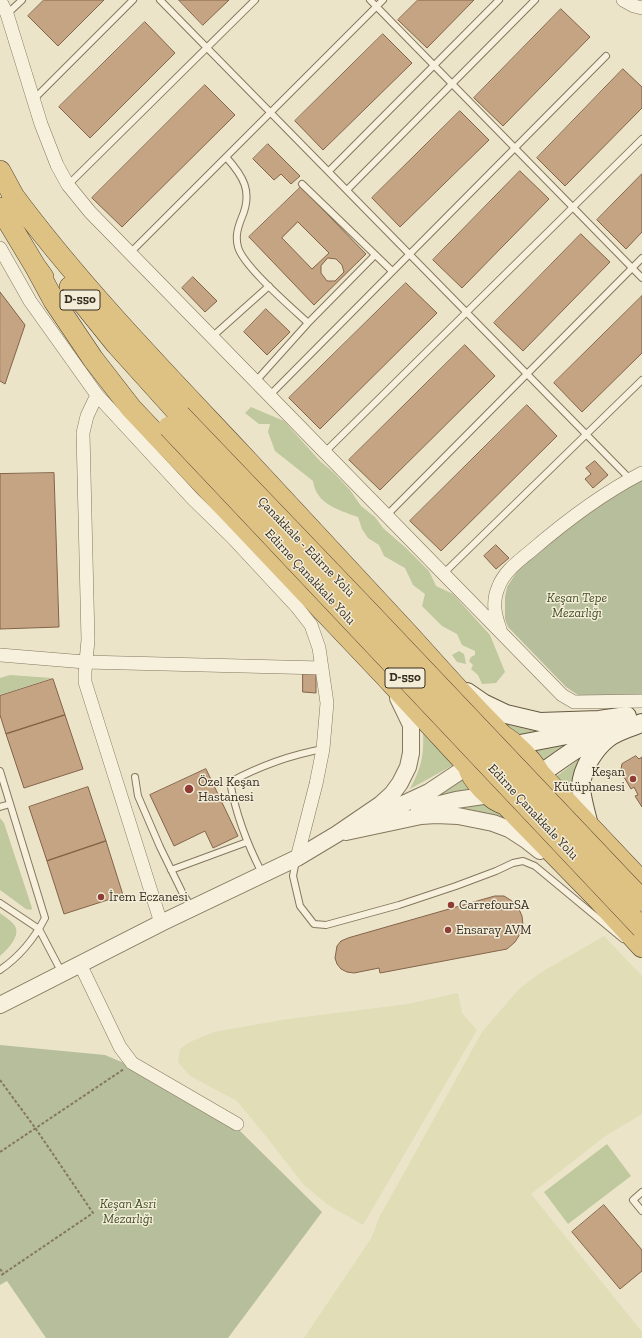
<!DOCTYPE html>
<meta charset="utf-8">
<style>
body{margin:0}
canvas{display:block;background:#ebe4c9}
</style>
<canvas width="642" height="1338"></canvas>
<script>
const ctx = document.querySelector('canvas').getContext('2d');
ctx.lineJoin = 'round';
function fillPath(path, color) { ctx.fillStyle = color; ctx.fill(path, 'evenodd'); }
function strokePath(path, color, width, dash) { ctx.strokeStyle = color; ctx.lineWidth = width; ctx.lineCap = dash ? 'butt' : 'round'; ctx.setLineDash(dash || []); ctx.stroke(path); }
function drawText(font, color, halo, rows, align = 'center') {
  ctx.font = font + ' "Zilla Slab",serif'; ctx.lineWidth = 3; ctx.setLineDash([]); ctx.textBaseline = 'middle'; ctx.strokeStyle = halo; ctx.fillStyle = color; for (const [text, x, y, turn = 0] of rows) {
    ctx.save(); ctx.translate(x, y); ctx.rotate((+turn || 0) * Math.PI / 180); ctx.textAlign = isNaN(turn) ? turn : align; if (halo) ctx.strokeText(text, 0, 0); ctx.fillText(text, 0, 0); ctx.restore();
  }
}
const farmland = new Path2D(`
 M604,936L642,976V1114L604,1137L531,1194L642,1332V1338H304L372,1237L379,1218L482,1032L519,989L540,973Z
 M458,993L462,1013L477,1030L363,1225L328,1205L304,1185L265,1135L237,1101L190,1076L178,1062L180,1049L190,1042L214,1032L288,1019L408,1004Z`);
const green = new Path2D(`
 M251,407L284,421L320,461L334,473L350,490L361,506L375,517L383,528L406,548L429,571L436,586L453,594L490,635L505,672L496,683L482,684L478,675L471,669L473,665L469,661L471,657L475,655V651L462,645L457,634L442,626L422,606L425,594L413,585L405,568L384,556L379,545L368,538L362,529L358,517C339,510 316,504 313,481L275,451L268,432L270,424H259L245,413Z
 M459,651L464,654L466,664L457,662L452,655Z
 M10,675L52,678L0,695V678Z
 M498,720L513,726L544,733L515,737Z
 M423,729L455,764L410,789C422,766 424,756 423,729Z
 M584,737L541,765L528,751Z
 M586,754L573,801L554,778Z
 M467,776L478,789L453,793L421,802Z
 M496,802L517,826L454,810Z
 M0,818L4,823L32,908L31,910L26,909L0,890Z
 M0,913C5,917 12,921 15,926C21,936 7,950 0,956Z
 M607,1144L631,1176L568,1224L544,1192Z`);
const cemetery = new Path2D(`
 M642,479V697H581L566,687L508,627L505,619V597L507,587L516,573L574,521Z
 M0,1045L105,1055L131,1066L237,1128L322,1212L228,1338H46L7,1281L0,1285Z`);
const building = new Path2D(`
 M44,0H104L58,46L28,16Z
 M179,0H229L203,25Z
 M418,0H474L427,48L398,20Z
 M561,9L590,37L503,126L474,98Z
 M145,22L175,53L90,138L59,107Z
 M383,34L412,63L323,150L295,121Z
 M623,69L642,87V108L565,186L537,158Z
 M205,85L235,115L122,227L92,198Z
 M460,111L489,140L400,227L372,198Z
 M268,144L300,176L291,184L281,174L274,180L253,159Z
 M520,171L549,199L462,288L433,260Z
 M642,174V232L626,249L597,220Z
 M301,187L366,254L314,305L249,237ZM298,222L329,253L312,269L282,238Z
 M581,234L610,262L523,351L494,323Z
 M328,258L336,259L342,265L344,272L335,281H327L321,273V266Z
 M193,277L217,301L205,312L182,288Z
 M406,283L437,313L320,429L289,398Z
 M0,292L25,325L5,384L0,381Z
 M642,296V353L582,412L554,383Z
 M266,309L290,332L267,355L244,332Z
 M465,345L495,376L380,490L349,460Z
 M527,405L557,436L441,551L410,521Z
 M595,461L608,475L593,488L585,479L591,474L586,468Z
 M54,473L59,627L0,629V474Z
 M496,545L509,558L496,569L484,556Z
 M303,674H316V693L303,692Z
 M53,679L65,715L6,734L0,715V696Z
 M65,715L83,769L24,788L6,734Z
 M636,756L639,759L642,757V807L635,796L638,795L634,787L631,789L620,770L621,769L622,764Z
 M206,769L238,836L213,848L205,831L174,846L150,795Z
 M88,787L106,841L47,861L29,807Z
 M106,841L123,895L64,914L47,861Z
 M495,896H504L512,901L518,907L522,916L523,925L520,934L515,942L507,949L380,973L379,968L354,973L347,972L341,969L337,964L335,958L337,946L341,941L348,938Z
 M604,1205L642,1250V1271L620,1289L572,1232Z`);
const path = new Path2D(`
 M0,1080L36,1129L93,1213L0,1276
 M0,1152L124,1069
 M0,1269L4,1274`);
const service = new Path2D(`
 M160,0L630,479
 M370,0L642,278
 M7,14L22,0
 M34,99L133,0
 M226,157C243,176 253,191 242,217C238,227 235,236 238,247C243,266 292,308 308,323
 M329,171L499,0
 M302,184L392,271
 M68,185L255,0
 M347,190L535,0
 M131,252L383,0
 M213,336L269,286
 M256,381L308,323L375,255
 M270,395L606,56
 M325,452L642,139
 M387,515L642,258
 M444,573L642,380
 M0,771L45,918C34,939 19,957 0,970
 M135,777L138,796L160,847L183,894L192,908
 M0,807L10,804
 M296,860L293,876L300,906L314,924L326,925L399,905L456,886L496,871L513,863L523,861L535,866L623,939
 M171,870L247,842
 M262,873C247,844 236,815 230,782C260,766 290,755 323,749
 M0,903L39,929L62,973
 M642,1192L633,1200L642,1211`);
const minor = new Path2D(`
 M0,0L7,14L41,124L57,165L68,185L90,212L562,695L574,702L642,701
 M623,0L634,6L642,8
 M0,248L30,301L97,395L193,499L233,538L297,607L311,625L319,648L327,703L323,749L316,784L297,858
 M97,395L87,416L83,433L88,640L85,672V682L161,923
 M500,629C495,615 492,602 498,588C504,571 519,561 532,550C567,520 601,494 642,473
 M0,655L85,662L322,668
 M80,964L120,1047L132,1063L237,1124`);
const tertiary = new Path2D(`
 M419,809L456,800L490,795
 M371,819L429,792L468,766
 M346,832L421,816L436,815L458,816L493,823L509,829L526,840L540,851
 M0,1005L161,923L297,858L337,834L381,804L392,794L400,783L408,767L411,753V725L398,698`);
const secondary = new Path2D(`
 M467,692L483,703L506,714L540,722L599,720L627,716
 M515,745L572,734L598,725
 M540,774C562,759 583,742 608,733
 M589,825C586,813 581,797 581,786C582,768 595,748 608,738C617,731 631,727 642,723`);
const trunk = new Path2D(`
 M0,171L19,206
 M12,194C81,287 162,370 241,454C297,514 352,574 408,634C439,668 469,703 502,735C506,738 511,741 514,744C524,753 534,763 540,774L642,882
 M0,208L35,266L43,277
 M35,266L54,301L93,359L131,408L384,675L468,766C472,780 491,801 505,804L597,898L642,947
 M70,287L116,344L180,415`);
const trunkBridge = new Path2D(`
 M180,415L366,609L642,900
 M169,427L642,928`);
const markers = [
 [633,779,4,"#8f3c35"],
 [189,789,5,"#8f3c35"],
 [101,897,4,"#8f3c35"],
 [451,905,4,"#8f3c35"],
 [448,930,4,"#8f3c35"]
];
const shields = [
 [80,300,40],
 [405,678,40]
];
const shieldNames = [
 ["D-550",80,300],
 ["D-550",405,678]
];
const streetNames = [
 ["Çanakkale - Edirne Yolu",306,547,46],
 ["Edirne Çanakkale Yolu",310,577,47],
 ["Edirne Çanakkale Yolu",533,812,47]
];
const parkNames = [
 ["Keşan Tepe",577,598],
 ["Mezarlığı",577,613],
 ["Keşan Asri",128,1204],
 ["Mezarlığı",128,1219]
];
const poiNames = [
 ["Keşan",625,772,"right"],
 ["Kütüphanesi",625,787,"right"],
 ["Özel Keşan",198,782],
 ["Hastanesi",198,797],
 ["İrem Eczanesi",109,897],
 ["CarrefourSA",459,905],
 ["Ensaray AVM",456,930]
];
fillPath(farmland, '#e0ddb7');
fillPath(green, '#c0c89e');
fillPath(cemetery, '#b7be9c');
fillPath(building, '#c5a483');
strokePath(building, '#836448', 1);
strokePath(service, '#86775f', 8);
strokePath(minor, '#86775f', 14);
strokePath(tertiary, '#86775f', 18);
strokePath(secondary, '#685842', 20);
strokePath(trunk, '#544533', 22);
strokePath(path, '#86775f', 2, [3, 2]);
strokePath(service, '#f6f0dc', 6);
strokePath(minor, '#f6f0dc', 13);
strokePath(tertiary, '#f6f0dc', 16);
strokePath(secondary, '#f6f0dc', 18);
strokePath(trunk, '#dec284', 21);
strokePath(trunkBridge, '#544533', 22, []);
strokePath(trunkBridge, '#dec284', 21);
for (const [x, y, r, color] of markers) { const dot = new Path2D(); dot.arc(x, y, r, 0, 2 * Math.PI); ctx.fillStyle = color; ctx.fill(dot); strokePath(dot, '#f3edd8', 1.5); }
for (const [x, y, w] of shields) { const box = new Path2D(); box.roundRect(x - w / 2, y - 10, w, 20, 3); ctx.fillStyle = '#f3edd8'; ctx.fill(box); strokePath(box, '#382e22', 1); }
drawText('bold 12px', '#382e22', null, shieldNames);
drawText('13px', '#382e22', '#f3edd8', streetNames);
drawText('italic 13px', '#45522a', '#f3edd8', parkNames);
drawText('13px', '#382e22', '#f3edd8', poiNames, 'left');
</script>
